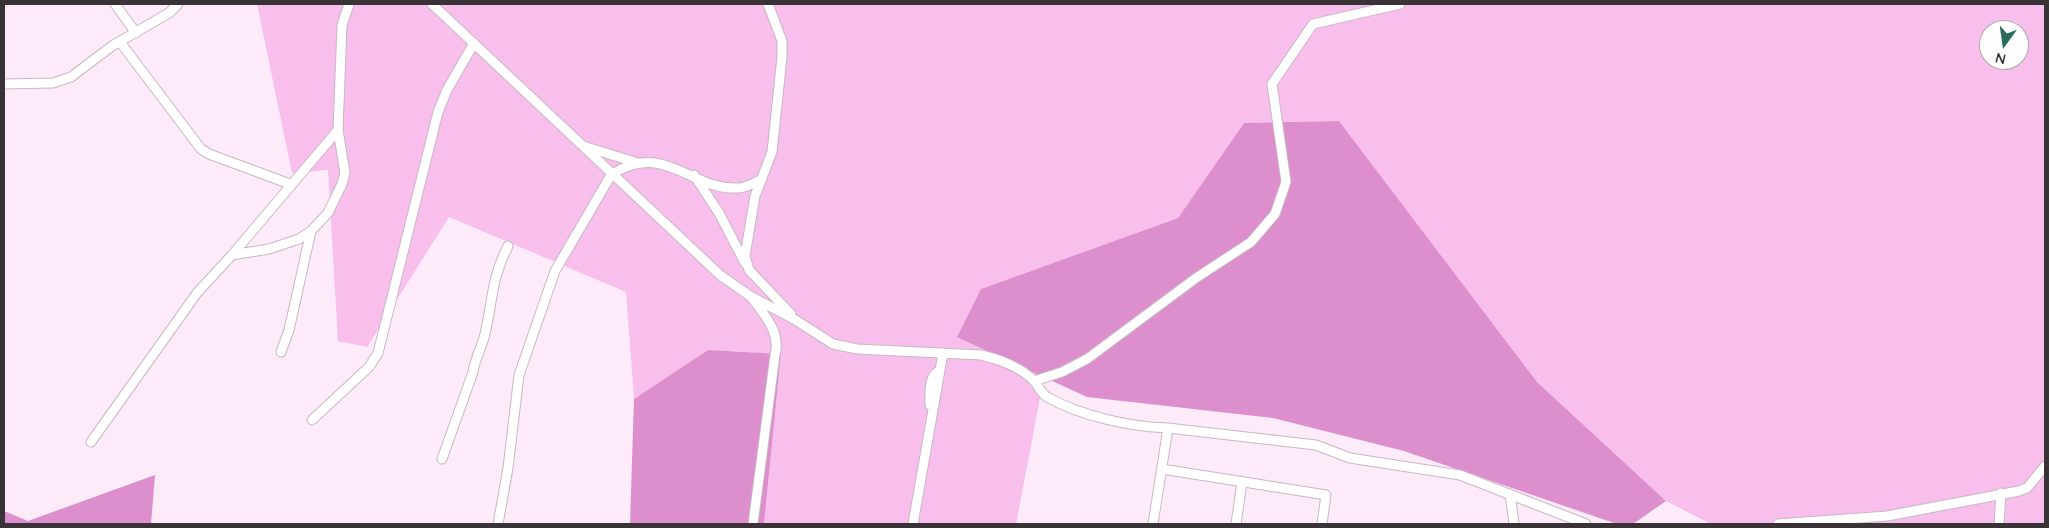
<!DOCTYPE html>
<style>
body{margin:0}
#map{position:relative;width:2049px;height:528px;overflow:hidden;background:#fdebf9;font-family:Quicksand,sans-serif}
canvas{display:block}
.frame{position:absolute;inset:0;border:5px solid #393237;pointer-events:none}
.north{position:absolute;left:1979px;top:20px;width:50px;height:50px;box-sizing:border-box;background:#fefefe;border:1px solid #afacae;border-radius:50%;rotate:194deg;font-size:14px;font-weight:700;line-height:20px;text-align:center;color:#393237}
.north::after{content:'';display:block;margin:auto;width:18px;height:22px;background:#296c5d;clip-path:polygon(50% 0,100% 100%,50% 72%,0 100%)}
</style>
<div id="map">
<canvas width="2049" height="528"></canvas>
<div class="frame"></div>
<div class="north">N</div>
</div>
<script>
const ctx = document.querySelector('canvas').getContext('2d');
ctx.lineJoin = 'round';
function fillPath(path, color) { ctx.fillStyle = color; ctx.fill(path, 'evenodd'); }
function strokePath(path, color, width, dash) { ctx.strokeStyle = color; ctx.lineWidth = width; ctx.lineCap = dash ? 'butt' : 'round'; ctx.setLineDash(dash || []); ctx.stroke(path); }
const green = new Path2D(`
 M257,4H2045V524H1711L1666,501L1537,382L1339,121L1244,123L1178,218L981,289L1044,377L1016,524H764L781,354L708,350L634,399L626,292L449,217L367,347L338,341L328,170L292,173ZM1989,30H2019V60H1989Z`);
const forest = new Path2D(`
 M1339,121L1537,382L1666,501L1633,524H1617L1404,451L1273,418L1087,397L957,337L981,289L1178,218L1244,123Z
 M708,350L781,354L764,524H630L634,399Z
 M155,475L151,524H4V511L28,521Z`);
const minor = new Path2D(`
 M115,4L136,33
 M432,4L720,275L750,296L794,319L833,344L857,349L981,355C999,359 1023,368 1035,382C1039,387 1042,394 1047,397C1081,416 1130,427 1168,428L1316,445L1350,458L1460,475L1586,524
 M768,4L782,41V57L772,152L755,196L745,256L749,270L791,314
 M120,42L201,149L209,154L290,184
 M4,84L53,83L71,77L112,46L169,13L178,4
 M583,146L635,162
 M694,175L719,213L745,263
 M232,255L338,130
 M752,298C765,316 781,332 775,355L753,524
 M281,352L289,330L311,231
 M1034,381L1062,372L1087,359L1196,278L1251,242L1275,214L1286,182L1272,84L1313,24L1400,4
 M930,405C930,393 928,377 939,371
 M312,420L369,367L378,353L438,112L447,90L474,43
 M91,442L197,293L232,255L269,249L299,239L311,231L328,213L342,184L345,173L338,130L342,25L349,4
 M442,459L473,372C475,358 482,347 485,334C493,300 491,279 508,246
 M1162,469L1326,495L1322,524
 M1510,494L1514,524
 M498,524L508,468L519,375L555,271L611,175C663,140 691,190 737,188C746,188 754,183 762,179
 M913,524L943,353
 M1153,524L1168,428
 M1236,524L1242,482
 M1778,524L1887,516L2019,491L2027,488L2045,466
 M1999,524L2001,493`);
fillPath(green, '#f8beec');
fillPath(forest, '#dc8ecd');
strokePath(minor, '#c9b7c4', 11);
strokePath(minor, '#fff', 9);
</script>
